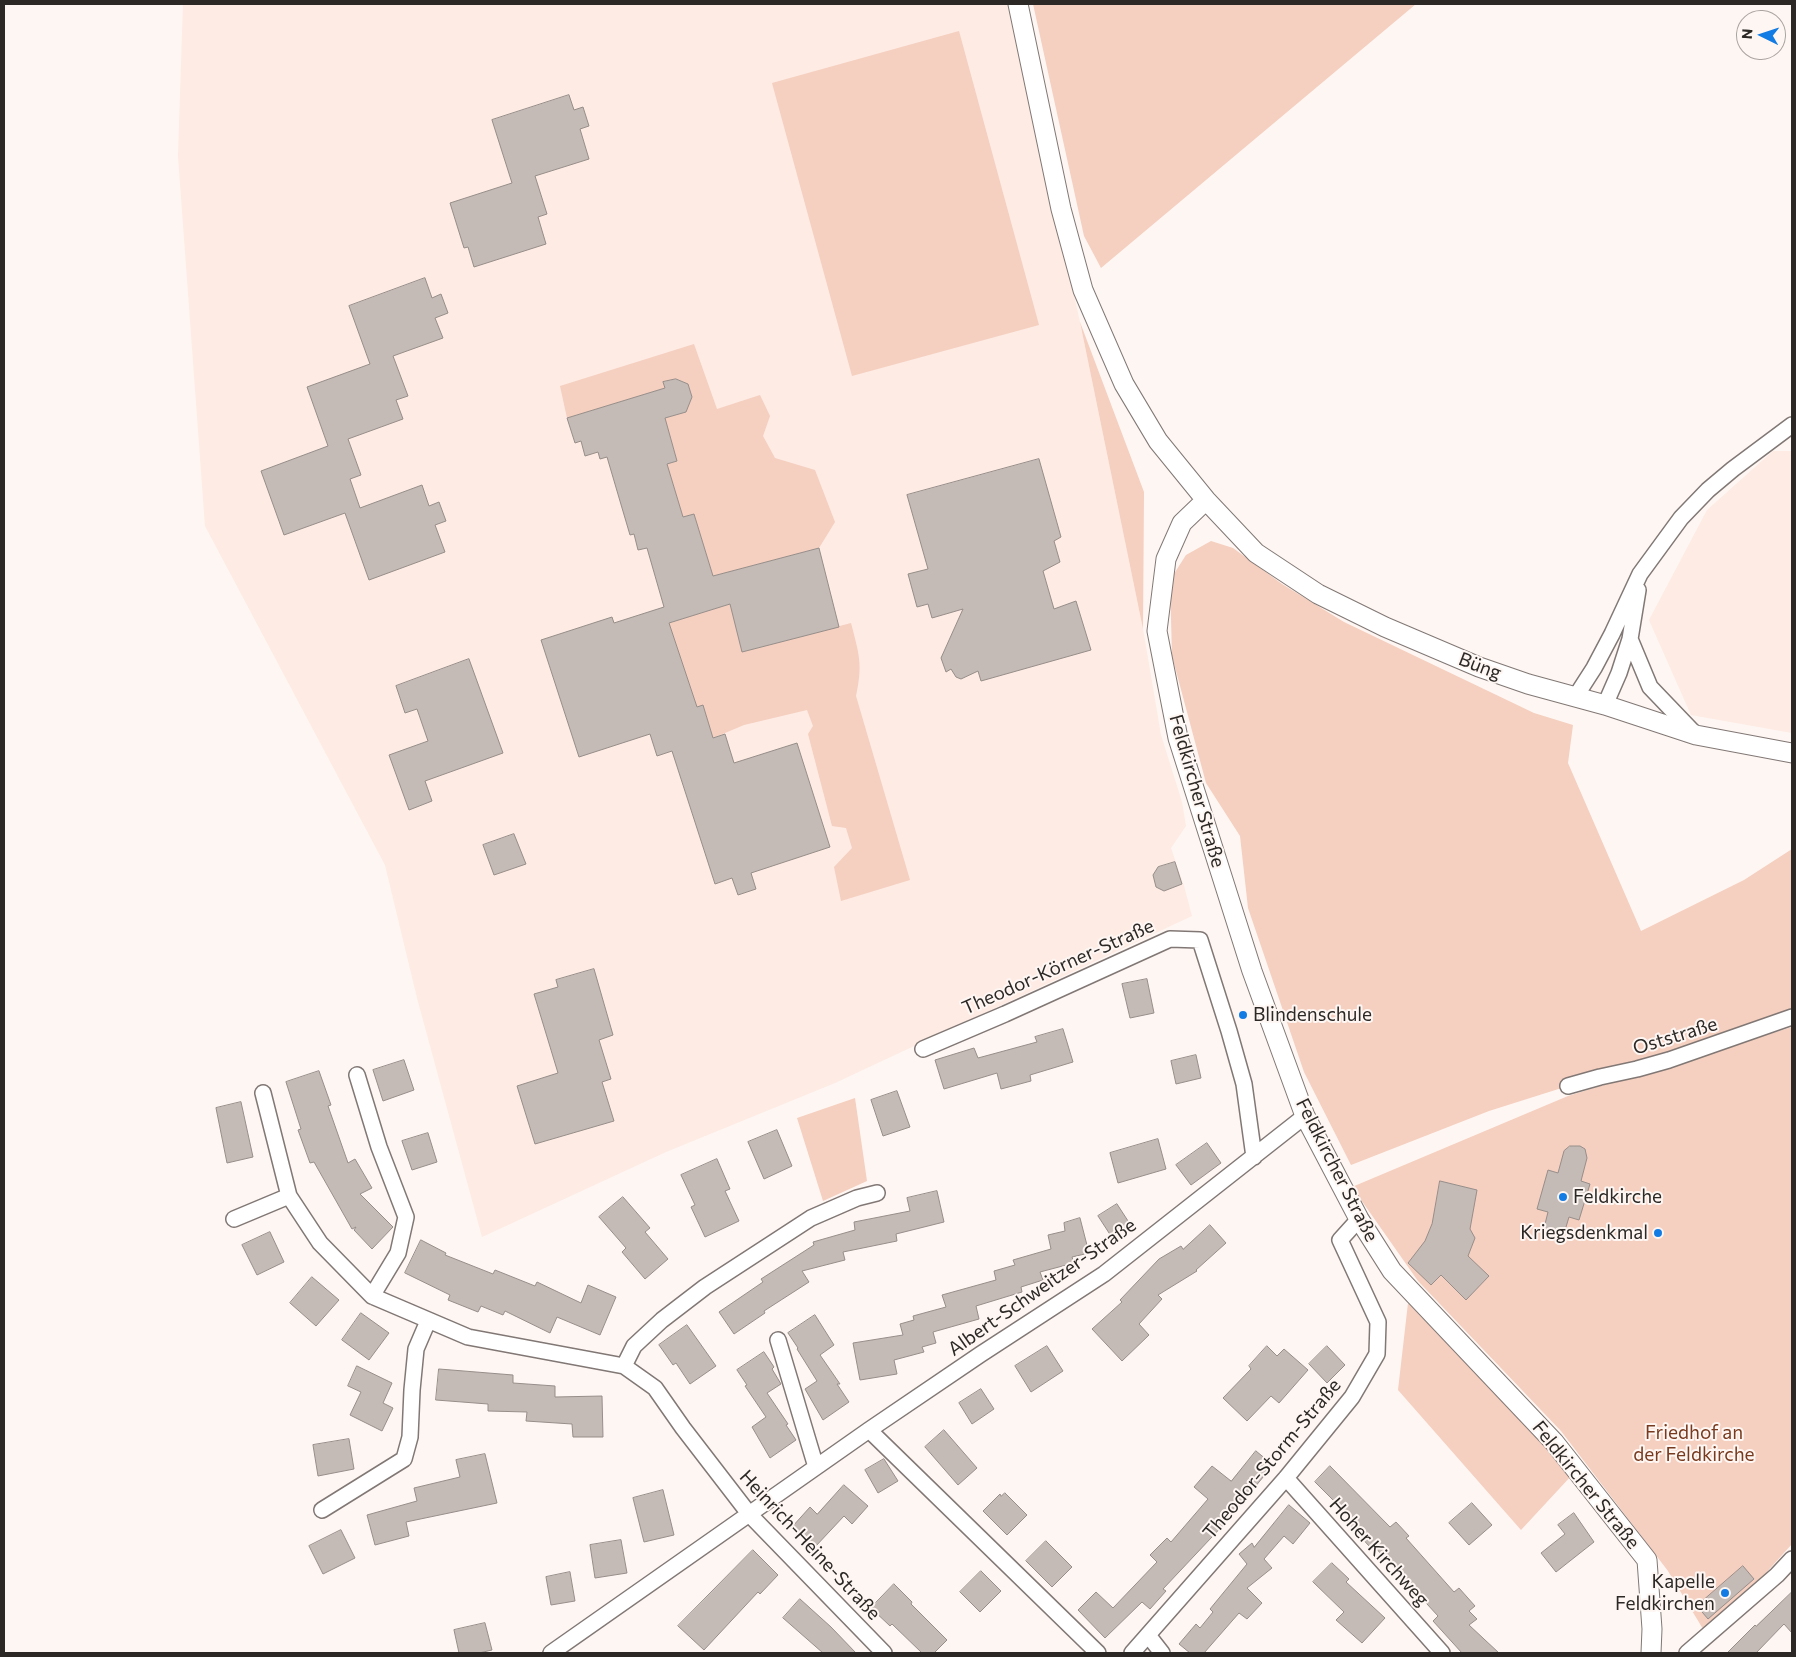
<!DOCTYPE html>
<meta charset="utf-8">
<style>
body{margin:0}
#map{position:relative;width:1796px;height:1657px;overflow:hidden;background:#fef6f2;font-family:Commissioner,sans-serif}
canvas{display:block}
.frame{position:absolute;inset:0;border:5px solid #2b2826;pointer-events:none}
.north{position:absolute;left:1736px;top:10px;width:50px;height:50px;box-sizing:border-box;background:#fef6f2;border:1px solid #aaa4a0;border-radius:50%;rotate:274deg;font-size:14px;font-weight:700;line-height:20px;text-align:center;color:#2b2826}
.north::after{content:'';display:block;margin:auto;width:18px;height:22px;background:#137ce4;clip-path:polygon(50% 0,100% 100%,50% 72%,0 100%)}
</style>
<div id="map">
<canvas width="1796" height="1657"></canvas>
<div class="frame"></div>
<div class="north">N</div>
</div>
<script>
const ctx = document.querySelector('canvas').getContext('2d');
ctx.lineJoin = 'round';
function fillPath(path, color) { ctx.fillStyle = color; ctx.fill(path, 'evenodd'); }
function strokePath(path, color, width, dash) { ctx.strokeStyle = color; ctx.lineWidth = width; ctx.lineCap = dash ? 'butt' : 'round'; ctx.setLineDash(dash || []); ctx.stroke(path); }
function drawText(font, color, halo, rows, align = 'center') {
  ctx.font = font + ' Commissioner,sans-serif'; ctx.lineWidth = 4; ctx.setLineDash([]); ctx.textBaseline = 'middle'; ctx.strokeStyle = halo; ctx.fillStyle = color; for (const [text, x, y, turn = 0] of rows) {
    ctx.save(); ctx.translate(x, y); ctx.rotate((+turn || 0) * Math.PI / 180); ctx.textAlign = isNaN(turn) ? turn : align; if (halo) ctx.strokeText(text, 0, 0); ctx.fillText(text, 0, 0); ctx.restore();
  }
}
const built = new Path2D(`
 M183,4H1009L1080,322L1143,629L1161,735L1182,802L1186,826L1171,848L1184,886L1192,916L835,1083L666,1152L482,1237L417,998L385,865L205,526L178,156Z
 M1773,451H1792V733L1691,715L1649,620L1707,510Z`);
const green = new Path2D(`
 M1033,4H1416L1101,268L1084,236Z
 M959,31L1039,325L852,376L772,83Z
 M1080,322L1144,492L1143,629Z
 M694,344L717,409L760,395L770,416L763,436L775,458L815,470L835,522L819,548L713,576L694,514L683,517L667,464L677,461L665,418L686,412L692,397L688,384L676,379L663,382L665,388L567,418L560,386Z
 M1211,541L1233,548L1282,584L1344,622L1534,713L1573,725L1568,763L1641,931L1744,880L1792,849V1009L1635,1067L1568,1086L1489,1111L1351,1165L1304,1072L1248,908L1240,836L1206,783L1172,656L1170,580L1186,555Z
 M730,604L742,652L851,623C859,654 863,664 856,696L910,880L841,901L834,867L852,848L846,828L832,826L808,734L813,726L807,710L744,725L713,738L703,706L697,707L669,623Z
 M1792,1027V1544L1764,1575L1703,1629L1668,1571L1561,1431L1418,1281L1352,1187L1568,1096Z
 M855,1098L867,1181L823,1201L797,1118Z
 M1408,1303L1572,1475L1521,1530L1398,1390Z`);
const building = new Path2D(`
 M569,95L574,110L583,107L589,126L580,129L589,159L535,176L547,214L538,217L546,244L474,267L468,247L464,248L450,203L512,183L492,120Z
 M425,278L432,298L441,294L448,313L435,318L443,338L393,356L408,396L396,400L403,419L348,439L361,475L350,479L360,508L422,485L429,506L439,502L446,521L435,525L445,552L369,580L345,513L284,535L261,471L328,446L307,387L370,364L349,306Z
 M676,379L688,384L692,397L686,412L665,418L677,461L667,464L683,517L694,514L713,576L819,548L839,627L742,652L730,604L669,623L697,707L703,705L713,738L725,734L734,763L797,743L830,847L751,873L756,889L738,895L732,878L715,884L672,751L657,756L650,734L579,757L541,640L612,617L614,623L664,607L647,548L638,550L634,534L630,535L607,457L600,459L598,452L585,456L581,441L575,443L567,418L665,388L663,382Z
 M1039,459L1061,537L1054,541L1060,562L1043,571L1054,609L1076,601L1091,650L981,681L978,671L961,679L956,677L951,669L946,672L941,658L963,609L932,618L928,604L917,607L908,574L928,569L907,495Z
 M469,659L503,753L425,781L432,801L409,810L389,755L428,741L417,709L405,713L396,686Z
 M514,834L526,864L494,875L483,845Z
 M1175,862L1182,884L1164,891L1156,887L1153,875L1158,867Z
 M594,969L613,1035L599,1040L611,1079L602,1082L614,1121L535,1144L517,1086L558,1073L534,994L558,987L556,980Z
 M1147,979L1154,1013L1130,1018L1122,984Z
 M1063,1029L1073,1062L1030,1075L1031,1081L1001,1089L997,1073L944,1089L935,1060L974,1048L978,1058L1037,1042L1035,1037Z
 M1196,1055L1201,1078L1176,1084L1171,1061Z
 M404,1060L414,1090L383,1101L373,1070Z
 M319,1071L331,1105L328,1106L348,1163L355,1159L372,1188L360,1194L393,1227L372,1249L354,1230L356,1227L352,1229L314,1162L310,1163L298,1130L301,1129L286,1082Z
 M897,1091L910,1127L883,1136L871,1100Z
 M241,1102L253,1157L227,1163L216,1108Z
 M777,1130L792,1166L764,1179L748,1142Z
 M428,1133L437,1162L412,1170L402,1141Z
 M1158,1139L1166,1169L1118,1183L1110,1153Z
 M1207,1143L1221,1163L1191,1185L1176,1165Z
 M1570,1146H1580L1585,1149L1587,1158L1581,1181L1590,1184L1579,1220L1569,1217L1563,1237L1543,1232L1548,1212L1537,1209L1548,1170L1558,1173L1564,1151Z
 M717,1159L730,1189L725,1191L739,1221L705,1237L691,1207L695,1205L681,1175Z
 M1440,1181L1477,1190L1470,1229L1475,1238L1468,1256L1489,1276L1466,1300L1441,1275L1431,1285L1408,1263L1425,1241L1432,1224Z
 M937,1191L944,1222L896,1234L897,1241L843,1252L845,1260L802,1271L809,1282L764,1311L765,1313L734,1334L719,1312L763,1282L761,1279L814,1245L813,1242L855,1230L854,1222L910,1211L907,1198Z
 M623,1197L650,1228L645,1232L668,1259L645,1279L622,1252L626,1248L599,1217Z
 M1117,1204L1130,1224L1111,1236L1098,1216Z
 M1080,1218L1089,1253L1072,1257L1074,1263L1040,1272L1043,1280L1021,1287L1022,1292L976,1306L979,1319L933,1332L936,1343L922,1347L924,1352L894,1360L897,1374L860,1380L853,1343L903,1335L900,1324L914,1320L913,1316L946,1307L942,1295L996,1280L994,1271L1015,1265L1013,1260L1051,1249L1048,1235L1065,1231L1064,1223Z
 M1210,1225L1226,1243L1196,1270L1197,1271L1158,1295L1162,1299L1139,1324L1149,1335L1122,1361L1092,1329L1122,1302L1120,1300L1159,1259L1181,1246L1183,1249Z
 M270,1232L284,1262L257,1275L242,1245Z
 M421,1240L446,1253L445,1255L493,1274L495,1270L535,1286L537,1282L581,1303L588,1285L616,1297L600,1335L557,1317L550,1333L505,1311L503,1315L481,1306L478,1312L448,1300L450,1295L405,1273Z
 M312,1277L339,1300L316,1326L290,1303Z
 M361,1313L389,1333L369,1360L342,1340Z
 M815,1315L834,1345L820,1355L840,1384H837L849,1402L823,1420L805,1389L817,1381L797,1349L798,1348L788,1333Z
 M687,1325L716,1366L690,1384L676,1363L673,1365L659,1345Z
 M1047,1346L1063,1371L1031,1392L1015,1366Z
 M1267,1346L1277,1356L1284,1349L1308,1370L1279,1403L1271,1396L1247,1421L1223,1398L1251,1369L1249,1366Z
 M1327,1346L1345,1365L1327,1383L1309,1364Z
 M764,1352L774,1367L772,1369L781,1384L767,1393L788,1424L786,1425L796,1440L770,1458L752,1427L766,1417L745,1386L747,1385L737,1370Z
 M357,1366L392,1383L383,1403L393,1408L382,1431L350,1415L361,1392L348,1386Z
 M439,1369L513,1375V1383L555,1386V1397L602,1396L603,1437H573L572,1424L526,1421L527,1412L488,1411V1404L436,1400Z
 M981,1389L994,1409L972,1424L959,1403Z
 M944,1430L977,1468L958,1485L925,1447Z
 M349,1439L354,1469L318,1476L313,1445Z
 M1256,1451L1273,1465L1227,1521L1163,1589L1166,1591L1150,1609L1142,1602L1105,1638L1078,1610L1096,1592L1113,1608L1157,1562L1150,1555L1167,1538L1171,1542L1208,1499L1194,1487L1212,1466L1231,1481Z
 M485,1454L497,1503L406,1522L409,1536L375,1545L367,1515L417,1501L414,1488L460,1477L456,1460Z
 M884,1459L898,1481L878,1493L865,1470Z
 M1330,1466L1390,1527L1396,1522L1409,1536L1406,1538L1454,1592L1459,1588L1475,1606L1469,1611L1477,1619L1469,1625L1499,1653H1462L1433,1621L1438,1616L1372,1544L1369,1546L1350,1525L1354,1521L1315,1482Z
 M844,1485L868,1506L852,1524L844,1516L815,1547L792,1527L810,1507L817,1514Z
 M663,1490L674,1535L644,1542L633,1498Z
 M1005,1493L1027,1515L1007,1535L983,1511L1000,1494L1001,1496Z
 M1472,1503L1492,1525L1469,1545L1449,1523Z
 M1289,1505L1310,1523L1293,1544L1284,1536L1264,1559L1272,1568L1247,1588L1262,1603L1247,1619L1239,1613L1204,1653H1190L1179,1644L1196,1624L1200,1628L1213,1612L1210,1609L1247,1564L1239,1554L1252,1543L1254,1547Z
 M1574,1513L1594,1542L1556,1572L1541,1553L1565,1534L1558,1525Z
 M341,1530L355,1558L323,1574L309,1546Z
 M621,1540L627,1573L595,1578L590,1545Z
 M1046,1541L1072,1567L1052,1587L1026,1561Z
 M753,1550L778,1575L760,1594L758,1592L704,1650L678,1626Z
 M1332,1563L1349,1579L1346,1582L1385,1618L1362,1643L1336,1620L1344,1612L1313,1582Z
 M1743,1566L1754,1579L1708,1619L1697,1606Z
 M981,1571L1001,1591L980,1612L960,1592Z
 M570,1572L575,1601L551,1605L546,1577Z
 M894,1584L912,1602L911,1604L947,1640L934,1653H922L892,1624L890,1626L871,1608Z
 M1792,1592V1633L1784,1624L1756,1653H1727L1755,1625L1756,1626Z
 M800,1599L831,1627L856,1653H823L783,1618Z
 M485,1623L492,1650L479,1653H459L454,1630Z`);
const minor = new Path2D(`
 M1630,639L1650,687L1696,735
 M1576,696L1594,668L1612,634L1640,574L1681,518L1708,490L1733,469L1792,425
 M1605,705L1619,673L1630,639L1638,590
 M923,1049L1005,1014L1170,939L1200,940L1229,1031L1244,1084L1254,1157
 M357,1075L379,1147L406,1217L398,1253L372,1296
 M1568,1086L1600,1077L1637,1069L1669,1060L1792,1017
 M263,1093L289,1196L320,1243L372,1296L468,1337L624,1366L655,1388L683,1428L750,1515L884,1653
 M234,1219L289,1196
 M778,1340L816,1467
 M624,1366L634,1346L662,1320L705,1287L811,1218L857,1198L877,1193
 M869,1430L1098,1653
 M1286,1478L1442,1653
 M322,1510L404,1459L410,1437L412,1390L416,1349L428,1321
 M1148,1635L1162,1653
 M551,1653L869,1430L981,1354L1104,1274L1305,1116
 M1132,1653L1286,1478L1352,1397L1377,1354L1378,1322L1340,1240L1359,1219
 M1687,1653L1777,1575L1792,1559`);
const tertiary = new Path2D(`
 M1018,4L1061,209L1083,290L1124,384L1158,441L1206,500L1256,553L1318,594L1385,627L1479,667L1528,684L1605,705L1696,735L1792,753
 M1206,500L1182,523L1166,559L1157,631L1178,738L1252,971L1305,1116L1359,1219L1392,1271L1554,1442L1647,1560L1652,1629L1651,1653`);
const markers = [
 [1243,1015,5,"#137ce4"],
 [1563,1197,5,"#137ce4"],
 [1658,1233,5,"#137ce4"],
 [1725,1593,5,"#137ce4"]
];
const streetNames = [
 ["Büng",1480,666,21],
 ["Feldkircher Straße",1197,791,74],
 ["Theodor-Körner-Straße",1058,967,-24],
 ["Oststraße",1675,1036,-17],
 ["Feldkircher Straße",1337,1170,63],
 ["Albert-Schweitzer-Straße",1042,1287,-35],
 ["Theodor-Storm-Straße",1272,1459,-50],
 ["Feldkircher Straße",1586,1485,51],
 ["Heinrich-Heine-Straße",810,1545,47],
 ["Hoher Kirchweg",1379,1552,48]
];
const poiNames = [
 ["Blindenschule",1253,1015],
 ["Feldkirche",1573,1197],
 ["Kriegsdenkmal",1648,1233,"right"],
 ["Kapelle",1715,1582,"right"],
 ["Feldkirchen",1715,1604,"right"]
];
const parkNames = [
 ["Friedhof an",1694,1433],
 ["der Feldkirche",1694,1455]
];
fillPath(built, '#fdebe4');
fillPath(green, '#f5cfbf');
fillPath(building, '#c4bab6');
strokePath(building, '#978e8a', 1);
strokePath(minor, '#817875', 18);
strokePath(tertiary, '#817875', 21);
strokePath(minor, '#fff', 15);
strokePath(tertiary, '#fff', 19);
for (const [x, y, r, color] of markers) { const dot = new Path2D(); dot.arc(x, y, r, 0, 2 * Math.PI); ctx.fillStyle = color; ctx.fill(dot); strokePath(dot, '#fef6f2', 2); }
drawText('19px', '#2b2826', '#fef6f2', streetNames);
drawText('19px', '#2b2826', '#fef6f2', poiNames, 'left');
drawText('19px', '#783a1e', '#fef6f2', parkNames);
</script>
